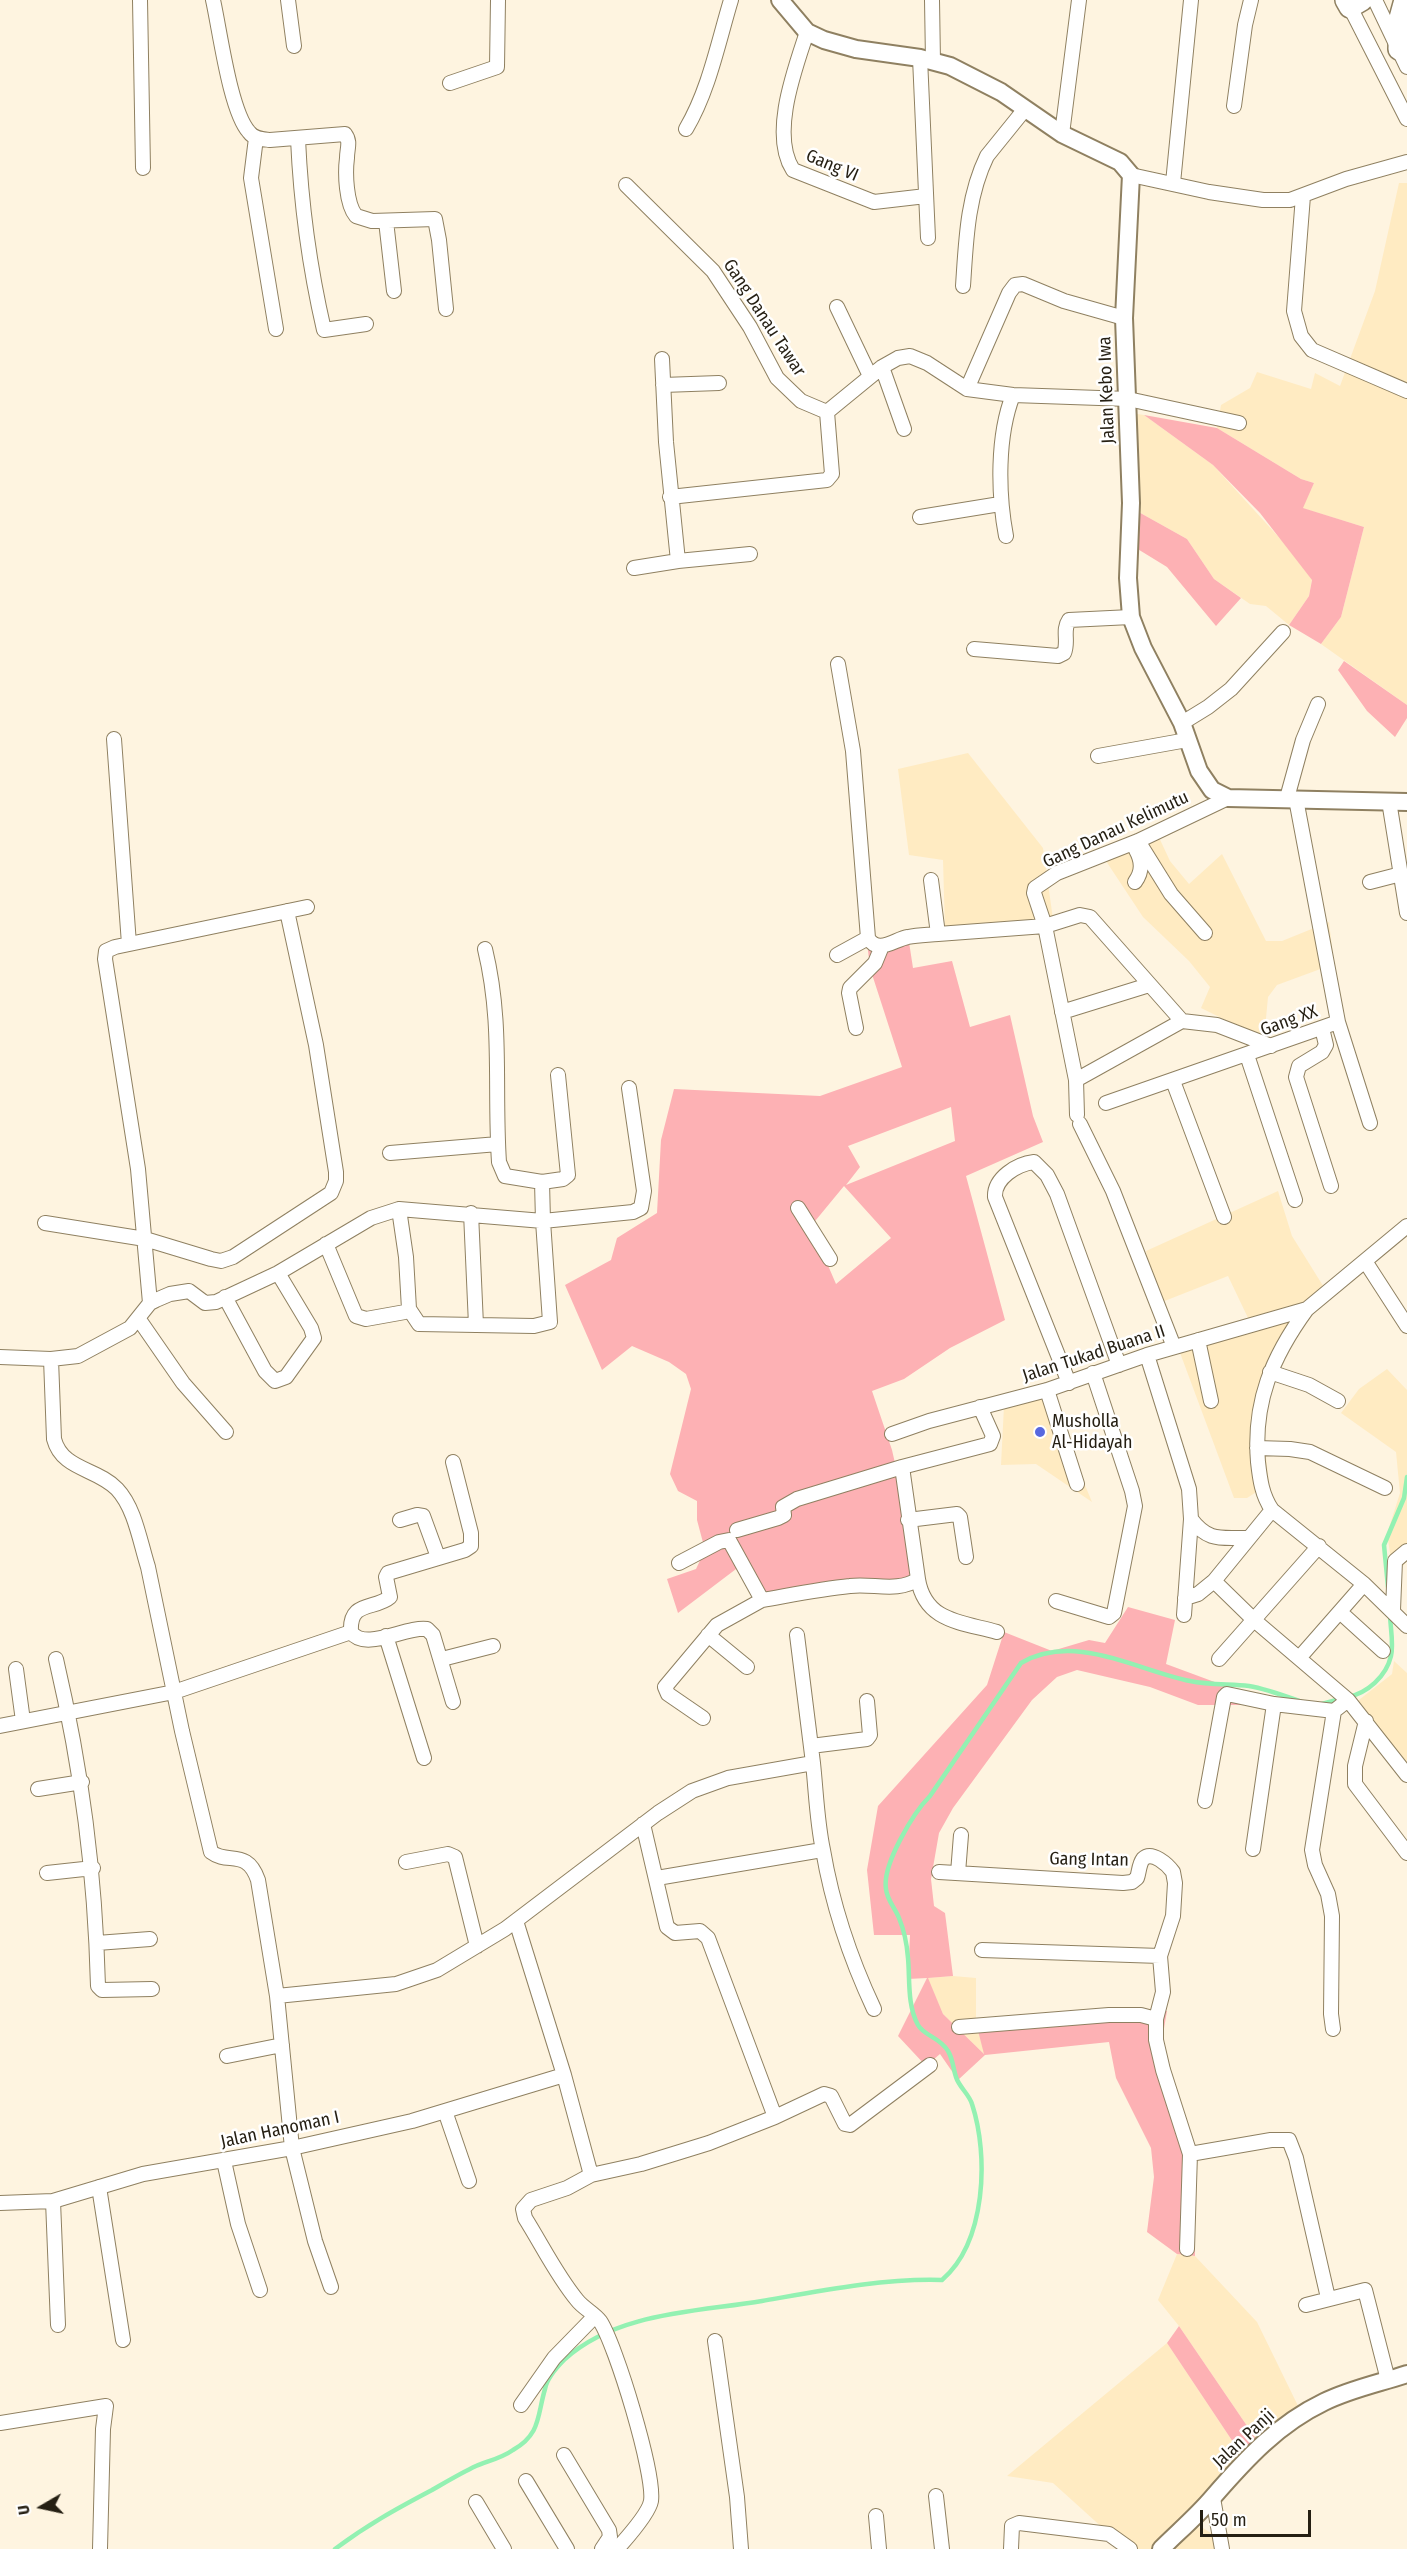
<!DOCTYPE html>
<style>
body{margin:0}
#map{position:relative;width:1407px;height:2549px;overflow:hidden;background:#fef4e0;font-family:"Fira Sans Condensed",sans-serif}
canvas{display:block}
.north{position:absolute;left:12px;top:2477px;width:60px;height:60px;-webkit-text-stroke:4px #fff;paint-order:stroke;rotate:261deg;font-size:16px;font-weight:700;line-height:24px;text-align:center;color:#251f13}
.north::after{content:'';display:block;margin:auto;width:21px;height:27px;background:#251f13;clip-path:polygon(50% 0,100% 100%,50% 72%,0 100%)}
.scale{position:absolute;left:1200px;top:2510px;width:111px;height:27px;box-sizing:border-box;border:3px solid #251f13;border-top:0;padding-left:8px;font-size:18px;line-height:21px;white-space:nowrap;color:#251f13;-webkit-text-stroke:4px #fff;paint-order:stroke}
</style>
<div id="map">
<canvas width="1407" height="2549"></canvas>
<div class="north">U</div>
<div class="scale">50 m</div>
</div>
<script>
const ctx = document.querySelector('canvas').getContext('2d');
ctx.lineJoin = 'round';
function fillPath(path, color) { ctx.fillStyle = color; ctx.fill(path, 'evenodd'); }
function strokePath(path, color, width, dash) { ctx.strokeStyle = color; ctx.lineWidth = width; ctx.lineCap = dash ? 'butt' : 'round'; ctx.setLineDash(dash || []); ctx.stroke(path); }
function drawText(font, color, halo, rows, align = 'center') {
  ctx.font = font + ' "Fira Sans Condensed",sans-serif'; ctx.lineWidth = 5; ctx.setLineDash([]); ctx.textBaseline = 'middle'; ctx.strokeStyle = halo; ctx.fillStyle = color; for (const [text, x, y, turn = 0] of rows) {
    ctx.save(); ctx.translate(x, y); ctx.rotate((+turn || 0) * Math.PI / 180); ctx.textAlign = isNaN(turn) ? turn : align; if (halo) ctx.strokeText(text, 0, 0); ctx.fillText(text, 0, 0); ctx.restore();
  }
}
const built = new Path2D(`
 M1399,183H1407V705L1321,644L1341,617L1364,527L1302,508L1314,483L1301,479L1217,428L1221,405L1250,388L1257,372L1311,389L1315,373L1340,386L1375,291Z
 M1131,413L1144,415L1213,465L1285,544L1312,579L1309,596L1289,625L1266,606L1250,604L1214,579L1187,539L1135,510Z
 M968,753L1043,848L1053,919L945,930L943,860L909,855L898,769Z
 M1156,831L1170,861L1189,884L1222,854L1266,941H1282L1329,922L1334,964L1277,985L1268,997L1264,1039L1201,1008L1210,987L1189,961L1143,917L1104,858Z
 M1278,1191L1292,1236L1330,1297L1304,1315L1268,1373L1263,1431L1269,1484L1247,1498H1234L1176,1342L1249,1320L1228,1276L1157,1304L1146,1251Z
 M1387,1369L1407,1390V1561L1394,1577L1387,1534L1400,1493L1396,1452L1341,1413L1359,1389Z
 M1051,1393L1060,1425L1092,1502L1036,1464L1001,1465L1004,1406L1002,1397L1018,1405Z
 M1394,1661L1407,1673V1764L1355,1703L1392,1674Z
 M953,1976L976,1978V2023L985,2055L943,2014L927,1978Z
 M1177,2254L1195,2256L1257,2322L1301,2412L1258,2442L1179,2326L1158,2300Z
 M1167,2343L1245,2460L1184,2526L1203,2528L1225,2542L1226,2549H1126L1053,2483L1007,2476Z`);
const green = new Path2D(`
 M1144,415L1217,428L1301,479L1314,483L1303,508L1364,527L1341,617L1321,644L1289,625L1309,596L1312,580L1260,513L1213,465Z
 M1135,510L1187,539L1214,579L1241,598L1216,626L1167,567L1136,548Z
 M1344,661L1407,705V718L1395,737L1367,711L1338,670Z
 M867,942H909L913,968L952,961L970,1027L1010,1015L1033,1116L1043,1142L966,1176L1005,1320L950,1348L904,1379L872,1391L892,1450L922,1582L760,1602L744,1563L678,1613L667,1579L696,1569L705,1550L697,1520V1501L678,1491L670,1474L691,1389L686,1374L669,1362L632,1346L602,1370L565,1285L611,1260L617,1238L657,1213L661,1140L674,1089L820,1096L902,1067L870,968ZM951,1107L955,1141L846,1185L860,1167L848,1146ZM844,1186L891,1238L836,1284L811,1226Z
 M1128,1607L1175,1620L1166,1664L1247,1694L1246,1705H1198L1150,1687L1077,1670L1057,1677L1032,1700L953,1808L939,1833L931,1879L934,1906L945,1913L953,1976L928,1978L943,2014L984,2054L976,2023L995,2017L1167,2011L1162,2040L1193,2149L1195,2256L1177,2254L1147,2232L1154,2177L1151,2148L1116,2078L1109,2042L985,2055L958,2080L940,2054L926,2066L898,2036L927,1978L908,1979L910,1935H874L867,1870L878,1806L987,1685L1004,1632L1052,1651L1089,1640L1105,1643Z
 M1179,2326L1258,2442L1245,2460L1167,2343Z`);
const stream = new Path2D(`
 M1388,1587L1384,1545L1404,1498L1407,1477
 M1348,1697C1367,1693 1386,1677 1391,1656C1394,1644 1390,1626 1390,1613
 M1322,1704L1340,1699
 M335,2549C367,2525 396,2509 432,2490C446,2482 461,2473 476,2466C488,2461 502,2458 513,2450C541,2434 537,2416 545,2389C547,2378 557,2367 565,2359C617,2312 697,2312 762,2301C819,2291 884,2278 942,2280C986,2242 989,2156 972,2104C969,2094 959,2087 956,2077C953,2068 953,2059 948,2051C940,2037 924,2036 918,2025C907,2005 910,1979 908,1958C907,1945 904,1930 899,1918C895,1908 887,1900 886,1889C882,1865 913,1813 930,1796L1021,1663C1075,1632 1136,1670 1190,1681C1209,1685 1230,1684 1249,1686C1267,1689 1285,1696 1302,1702`);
const minor = new Path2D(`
 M140,0L143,168
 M213,0C220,31 230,111 249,132C254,139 262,139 270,140L345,134C351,142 347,148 347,158C345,173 346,204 356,216L372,221L435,219L439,240L446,309
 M288,0L294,46
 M932,0L933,61
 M1375,0L1407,67
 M1350,7L1407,119
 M807,32C795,69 770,134 793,170L874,202L926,196
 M920,58L928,238
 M450,83L497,67L498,0
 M1234,106L1245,25L1251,0
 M686,129C709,90 718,43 731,0
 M1062,134L1079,0
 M256,138L251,178L276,329
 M298,139C301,206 309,265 324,330L366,324
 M1131,175L1209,192L1263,200H1290L1346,179L1407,162
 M1173,183L1191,0
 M626,185L713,271L750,327L777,378L801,401L827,412
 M1303,196L1294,311L1301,336L1312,350L1407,391
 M386,221L394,291
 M963,286C966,242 967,197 987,156L1025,109
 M837,307L870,376
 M662,359L666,442L678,561L750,554
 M882,367L904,429
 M663,385L719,383
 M967,389L1009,293L1015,285L1023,284L1064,301L1124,318
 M827,412L882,367L898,358L910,356L927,363L967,389L1013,395L1128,399L1239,423
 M670,497L827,480L832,474L827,412
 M920,517L1000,504
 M1006,536C998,493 997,436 1013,395
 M634,568L678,561
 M974,649L1058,656L1064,653C1069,642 1062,630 1069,620L1131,617
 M838,664L853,751L868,938C878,955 895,939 908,937C918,935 928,935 938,934
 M1182,723L1208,707L1231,689L1283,632
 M114,739L129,944
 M1098,756L1187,740
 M1287,798L1303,740L1318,704
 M1389,801L1407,913
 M1138,841L1171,894L1205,933
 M931,880L938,934L1045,926L1080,915L1090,917L1182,1021
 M1135,882C1143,871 1142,861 1136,850
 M1370,882L1401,874
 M485,949C503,1023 494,1088 499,1162L505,1176L542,1182L543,1221L633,1212L641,1208L644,1191L629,1088
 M837,955L868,938
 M1062,1012L1149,985
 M1338,1022L1370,1123
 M856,1028L849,993L850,988L875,963L882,946
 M1322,1028L1326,1045L1322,1052L1299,1066L1296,1077L1331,1186
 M1247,1055L1295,1200
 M1076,1080L1045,926L1034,893L1035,888L1057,873L1138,841L1228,798
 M1173,1081L1224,1217
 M1106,1103L1338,1022L1296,799
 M1077,1115L1076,1080L1182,1021L1217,1025L1271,1046
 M1080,1124L1113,1191L1174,1347
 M390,1153L498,1144
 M542,1182L563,1179L568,1175L558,1075
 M798,1208L830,1259
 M471,1213L476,1325
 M45,1223L145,1239L211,1259L221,1261L233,1257L331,1193L336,1181V1172L316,1045L287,911
 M1407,1226L1307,1309C1272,1357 1253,1402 1258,1462C1260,1480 1262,1495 1272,1510L1364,1584L1407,1626
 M326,1244L356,1316L366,1319L405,1312L409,1309
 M1365,1261L1407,1326
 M225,1297L265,1371L275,1381L286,1377L314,1338L311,1328L278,1273
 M150,1303L138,1169L105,959L106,951L115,947L307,907
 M138,1318L183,1383L226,1432
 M1198,1340L1211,1401
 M1147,1355L1189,1489L1191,1519L1184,1615
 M0,1357L51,1359L78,1356L130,1328L150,1303L156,1300L170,1294L189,1291L205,1303L216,1302L278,1273L371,1218L399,1209L543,1221L550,1322L534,1326L419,1324L409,1309L406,1257L399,1209
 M51,1359L54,1439C62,1470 97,1468 117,1489C135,1508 140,1542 148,1567L182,1731L211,1852C228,1865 247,1848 258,1880L277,1996L292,2148L315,2241L331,2287
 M1270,1372L1309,1385L1338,1401
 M1069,1383L995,1197C994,1178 1017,1164 1034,1162L1047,1175L1057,1194L1119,1365
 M1047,1390L1077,1484
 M892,1434L929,1421L1047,1390L1147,1355L1307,1309
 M1257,1448L1290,1449L1310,1452L1385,1488
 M1272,1510L1214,1581L1254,1620L1348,1700L1407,1775
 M1191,1519C1209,1543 1222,1537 1249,1538
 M400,1520L417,1515L423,1516L438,1557
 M908,1520L957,1514L960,1517L966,1557
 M737,1530L778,1518L784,1515L783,1507L797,1499L902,1467
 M679,1563L719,1542L729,1540L762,1600L717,1625L665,1687L668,1694L703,1718
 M918,1579L902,1467L990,1444L993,1436L980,1407
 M1185,1598L1198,1594L1214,1581
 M762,1600C791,1595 820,1589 850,1586C873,1583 898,1593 918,1579C925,1622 962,1622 997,1632
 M1056,1601L1109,1617L1114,1613L1135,1506L1132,1491L1093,1373
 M1393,1610L1395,1561L1407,1551
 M1340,1612L1383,1651
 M351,1632C349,1600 375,1610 390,1597L386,1577L388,1573L465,1550L471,1546V1533L453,1462
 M708,1635L747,1667
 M797,1635L813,1763
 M386,1636L424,1758
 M1300,1657L1364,1584
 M56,1659C82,1771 95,1872 98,1986L102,1990L152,1989
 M442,1659L493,1646
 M1219,1659L1319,1546
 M16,1669L23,1721
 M1366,1721L1355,1766V1784L1407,1853
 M0,1726L174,1692L351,1632C365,1652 406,1626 427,1629L433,1635L453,1702
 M811,1746L867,1739L870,1735L867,1701
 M38,1789L82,1782
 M1205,1801L1224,1697L1227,1694L1274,1704
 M643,1824L667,1927L675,1933L700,1931L708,1938L775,2117L824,2094L831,2096L845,2124L850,2125L930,2065
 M1253,1849L1274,1704L1334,1711
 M406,1862L448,1854L455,1857L477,1946
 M939,1872L1123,1883L1132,1882L1137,1878C1139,1873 1139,1864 1143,1859C1152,1850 1168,1865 1173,1872L1175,1883L1173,1916L1160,1956L1163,1992L1156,2019
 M47,1873L93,1868
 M958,1873L961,1835
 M657,1878L822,1850
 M516,1921L564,2075L591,2175
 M97,1943L150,1939
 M982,1950L1160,1956
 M277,1996L396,1984L437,1970L505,1929L658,1813L692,1791L728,1778L813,1763C816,1791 817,1822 823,1850C832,1903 851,1960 874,2009
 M959,2027L1109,2015H1141L1156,2019V2040L1163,2070L1190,2154L1187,2249
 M1333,2029L1331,2014L1332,1916L1328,1894L1315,1865L1312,1850L1334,1711L1348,1700
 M227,2056L282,2045
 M445,2111L469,2181
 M1190,2154L1271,2140H1289L1296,2158L1328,2298
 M224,2161L238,2224L260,2290
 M99,2187L123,2340
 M53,2201L58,2325
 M0,2203L53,2201L143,2174L292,2148L412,2121L564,2075
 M1306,2305L1365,2290L1388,2380
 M715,2341L737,2497L741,2549
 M521,2405L554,2358L595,2316
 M0,2423L106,2406L103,2429L100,2549
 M564,2455L609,2530L610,2537L602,2549
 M526,2481L567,2549
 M936,2496L942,2549
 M1213,2498L1222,2549
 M476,2502L504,2549
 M876,2516L879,2549
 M617,2549C626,2539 649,2513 651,2501C655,2474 616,2345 600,2321C594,2313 583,2308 577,2300C557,2276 542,2245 525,2218L523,2209L531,2200L567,2188L591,2175L641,2164L709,2143L775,2117
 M1011,2549L1012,2526L1019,2523L1109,2534L1130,2549`);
const tertiary = new Path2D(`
 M780,0L807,32L824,40L856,49L920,58L950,66L1001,92L1062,134L1120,162L1131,175L1124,318L1131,503L1128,578L1131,617L1143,648L1182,723L1199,771L1212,790L1228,798L1407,802
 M1161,2549C1178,2532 1197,2516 1213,2497C1246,2459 1278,2424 1324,2402C1350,2389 1380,2383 1407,2374`);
const trunk = new Path2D(`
 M1346,0L1350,7L1362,0
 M1399,49L1400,18L1405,0`);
const markers = [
 [1040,1432,6,"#5868df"]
];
const streetNames = [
 ["Gang VI",832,166,23],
 ["Gang Danau Tawar",764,318,57],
 ["Jalan Kebo Iwa",1107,390,-92],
 ["Gang Danau Kelimutu",1116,830,-25],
 ["Gang XX",1289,1021,-20],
 ["Jalan Tukad Buana II",1094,1354,-18],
 ["Gang Intan",1089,1860,1],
 ["Jalan Hanoman I",280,2130,-12],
 ["Jalan Panji",1244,2439,-43]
];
const poiNames = [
 ["Musholla",1052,1422],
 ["Al-Hidayah",1052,1443]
];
fillPath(built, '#ffebc2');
fillPath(green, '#fdb1b4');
strokePath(stream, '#93f1b2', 4.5);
strokePath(minor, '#8f8061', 16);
strokePath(tertiary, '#8f8061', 20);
strokePath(trunk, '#8f8061', 24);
strokePath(minor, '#fff', 14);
strokePath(tertiary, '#fff', 16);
strokePath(trunk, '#fff', 21);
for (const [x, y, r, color] of markers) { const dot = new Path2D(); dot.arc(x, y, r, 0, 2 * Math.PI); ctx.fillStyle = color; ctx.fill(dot); strokePath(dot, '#fff', 2); }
drawText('18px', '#251f13', '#fff', streetNames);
drawText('18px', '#251f13', '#fff', poiNames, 'left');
</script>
